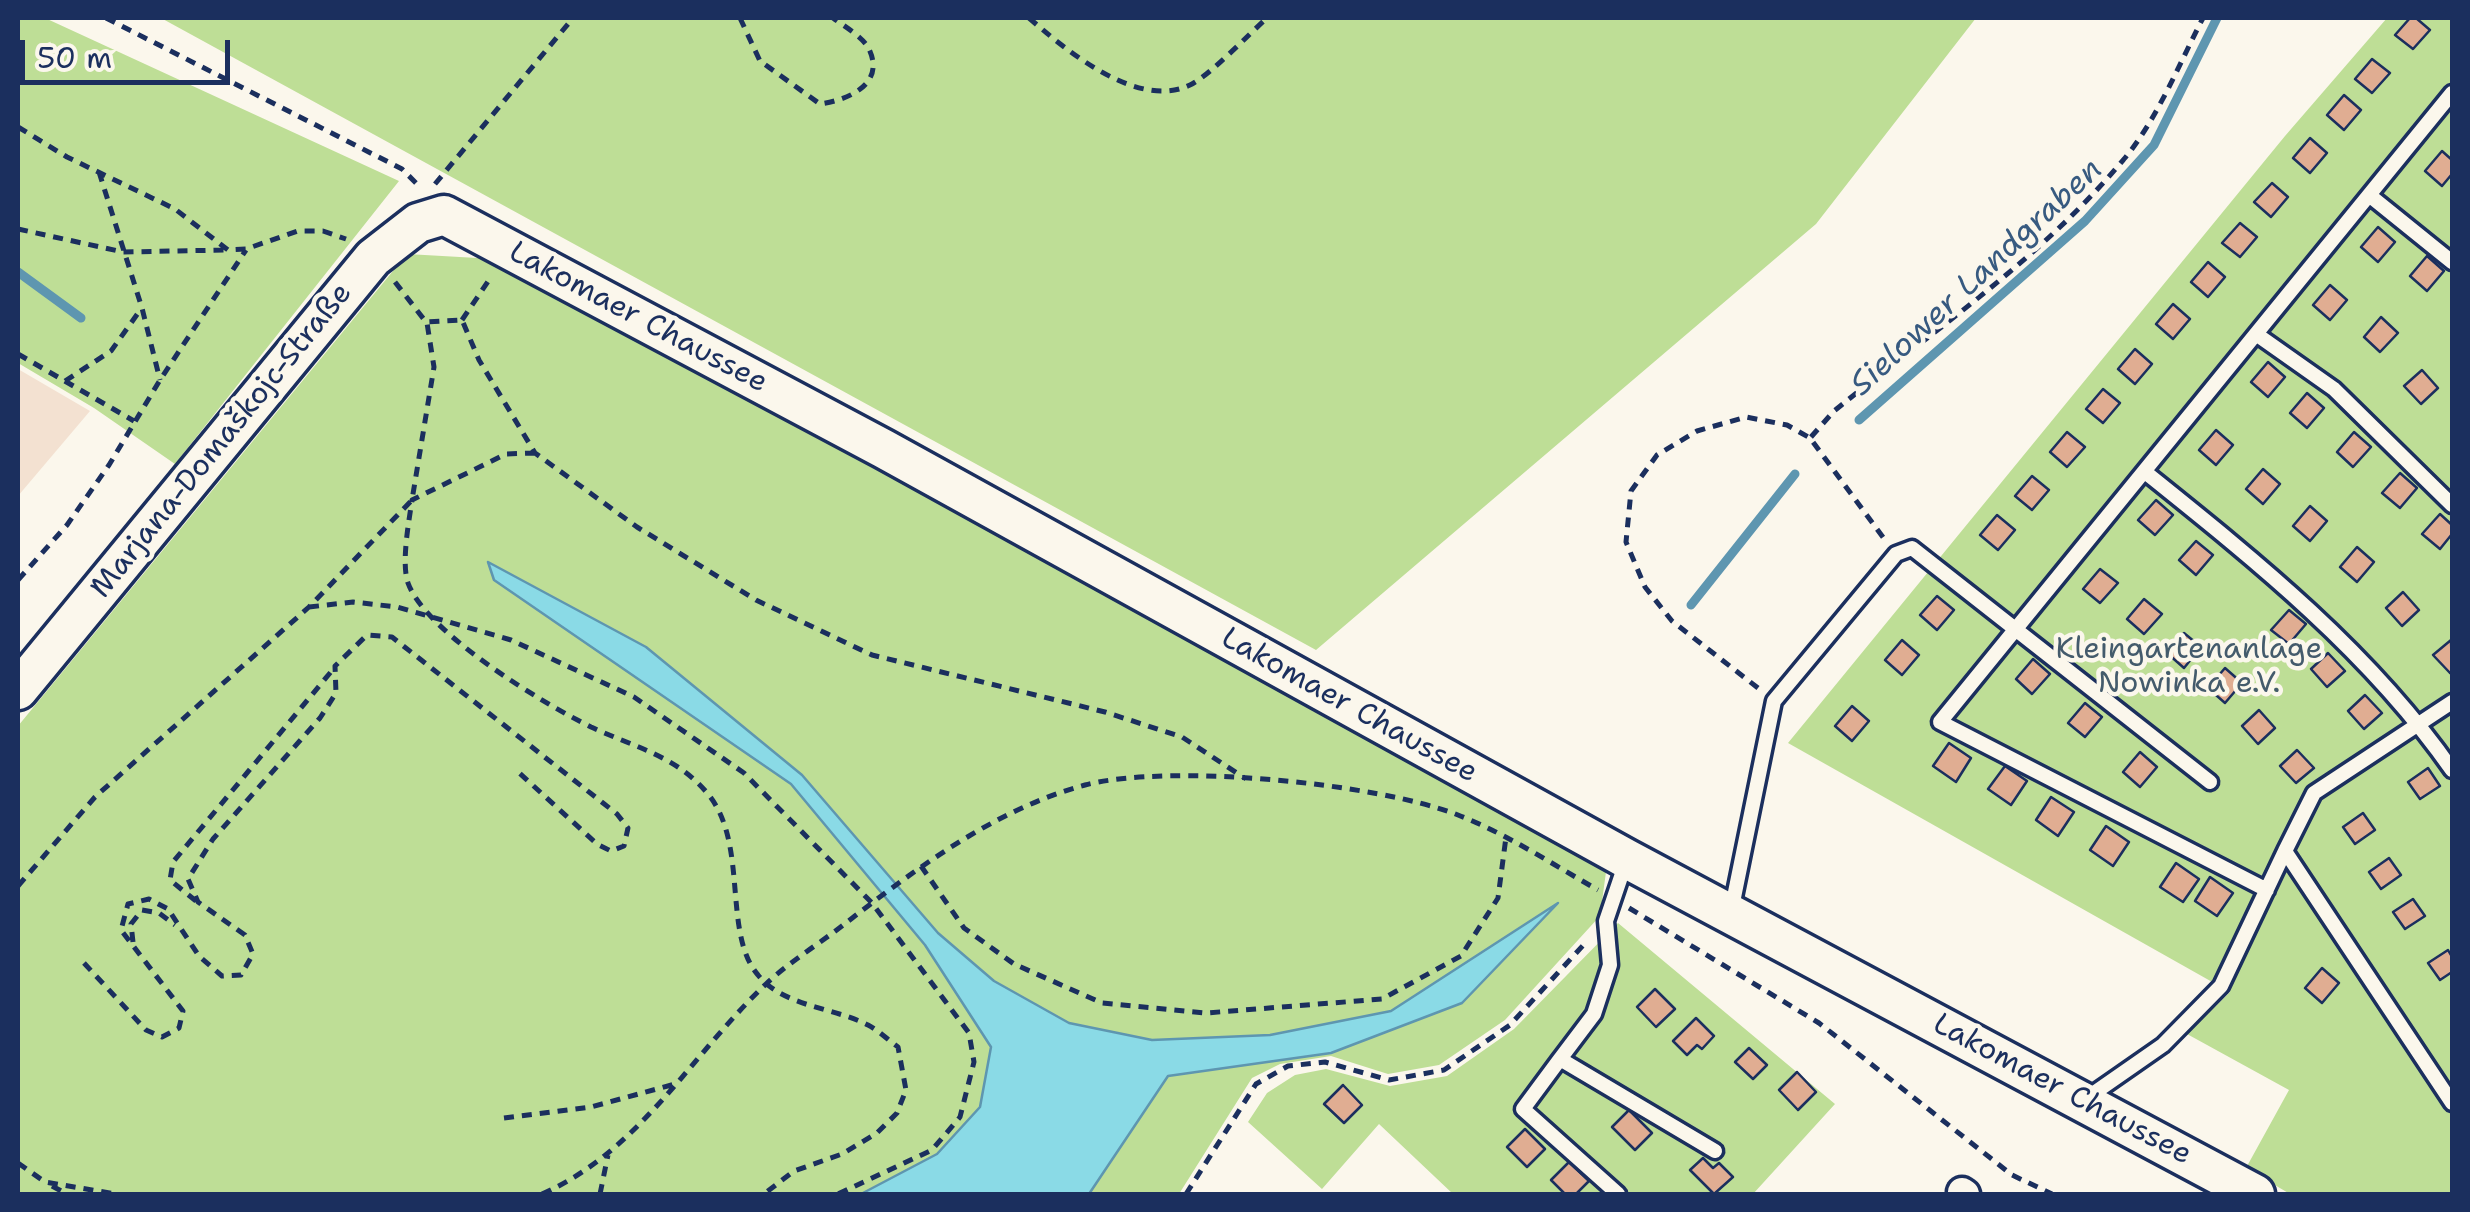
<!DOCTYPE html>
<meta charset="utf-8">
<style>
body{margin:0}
#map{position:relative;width:2470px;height:1212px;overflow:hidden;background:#fbf7ec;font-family:"Shantell Sans",sans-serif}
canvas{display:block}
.frame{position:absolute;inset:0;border:20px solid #1b2f5e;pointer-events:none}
.scale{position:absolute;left:20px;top:40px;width:210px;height:45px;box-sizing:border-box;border:5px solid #1b2f5e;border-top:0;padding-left:12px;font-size:30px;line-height:35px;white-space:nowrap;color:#1b2f5e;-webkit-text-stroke:8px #fbf7ec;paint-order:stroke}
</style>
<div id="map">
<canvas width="2470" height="1212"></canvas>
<div class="frame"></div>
<div class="scale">50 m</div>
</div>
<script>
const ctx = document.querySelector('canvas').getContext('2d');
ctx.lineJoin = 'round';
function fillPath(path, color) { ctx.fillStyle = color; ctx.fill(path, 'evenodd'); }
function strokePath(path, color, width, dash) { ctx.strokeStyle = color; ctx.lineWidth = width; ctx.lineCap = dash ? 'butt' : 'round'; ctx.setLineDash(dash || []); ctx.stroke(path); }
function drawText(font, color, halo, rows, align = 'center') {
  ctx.font = font + ' "Shantell Sans",sans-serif'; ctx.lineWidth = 9; ctx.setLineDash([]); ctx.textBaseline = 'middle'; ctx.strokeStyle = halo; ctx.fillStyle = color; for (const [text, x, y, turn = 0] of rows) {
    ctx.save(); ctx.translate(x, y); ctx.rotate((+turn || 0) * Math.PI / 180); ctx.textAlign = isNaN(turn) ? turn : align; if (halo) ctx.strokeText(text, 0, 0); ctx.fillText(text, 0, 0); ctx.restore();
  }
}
const built = new Path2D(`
 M18,369L90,411L18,496Z`);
const green = new Path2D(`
 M18,18H45L399,181L175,464L94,408L18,363Z
 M161,18H1976L1816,224L1316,650Z
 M2387,18H2452V1194H2290L2246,1168L2289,1090L2187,1034L2230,992L1788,743L2285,136Z
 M407,254L495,259L1606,872L1600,916L1505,1020L1439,1065L1388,1074L1331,1056L1280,1064L1252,1078L1179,1194H18V726Z
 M1618,923L1835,1104L1753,1194H1453L1379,1124L1322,1189L1248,1122L1267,1093L1295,1075L1326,1069L1390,1086L1447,1076L1514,1029Z`);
const water = new Path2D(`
 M488,562L646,647L802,775L938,933L994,981L1069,1023L1152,1040L1270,1035L1391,1011L1558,903L1462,1003L1331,1053L1168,1076L1089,1194H861L937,1154L980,1107L991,1047L925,945L791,784L494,580Z`);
const stream = new Path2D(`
 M18,272L81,318
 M1859,420L2085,221L2154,145L2217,18
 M1691,605L1795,474`);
const building = new Path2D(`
 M2410,18H2416L2430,30L2413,49L2395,35Z
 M2372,59L2390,73L2372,93L2355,79Z
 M2344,95L2361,110L2344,130L2327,115Z
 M2310,138L2327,153L2310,173L2293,158Z
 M2442,151L2452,160V174L2442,186L2425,171Z
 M2272,183L2288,197L2271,217L2254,202Z
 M2240,223L2257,237L2240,257L2222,243Z
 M2378,227L2395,242L2378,262L2361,247Z
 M2427,256L2444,271L2427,291L2410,276Z
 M2208,262L2225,277L2208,297L2191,282Z
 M2330,285L2347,300L2330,320L2313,305Z
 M2173,304L2190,319L2173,339L2156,324Z
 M2381,317L2398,333L2380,352L2364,337Z
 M2135,349L2152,364L2135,384L2118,369Z
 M2268,362L2285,377L2268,397L2251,382Z
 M2422,370L2438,388L2421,404L2404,386Z
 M2103,389L2120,403L2103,423L2086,409Z
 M2307,393L2324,408L2307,428L2290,413Z
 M2216,430L2233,445L2216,465L2199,450Z
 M2067,432L2085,447L2067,467L2050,452Z
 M2354,432L2371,447L2353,467L2337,452Z
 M2263,469L2280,484L2263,504L2246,489Z
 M2400,473L2417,488L2400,508L2382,493Z
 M2032,476L2049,490L2032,510L2015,496Z
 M2156,500L2173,515L2155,535L2138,520Z
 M2310,506L2327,521L2310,541L2293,526Z
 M2440,514L2452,525V534L2440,549L2422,534Z
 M1997,515L2015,530L1998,550L1980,535Z
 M2196,541L2213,555L2196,575L2179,560Z
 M2357,547L2374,562L2357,582L2340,567Z
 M2100,569L2118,583L2100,603L2083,589Z
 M2403,592L2419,610L2402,626L2386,608Z
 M1937,596L1954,610L1937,630L1920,615Z
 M2144,599L2162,614L2144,634L2127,619Z
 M2289,610L2306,624L2289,644L2271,630Z
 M2184,633L2201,647L2184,668L2167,653Z
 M1902,640L1919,655L1902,675L1885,660Z
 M2451,640L2452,671L2450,673L2433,655Z
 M2328,653L2345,671L2327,687L2311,669Z
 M2033,659L2050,674L2032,694L2016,679Z
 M2225,668L2242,683L2225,703L2208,688Z
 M2365,695L2382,713L2364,729L2348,711Z
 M2085,703L2102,717L2085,737L2068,723Z
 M1852,706L1869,721L1852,741L1835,726Z
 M2259,710L2275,728L2258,744L2242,726Z
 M1949,743L1971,758L1956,782L1933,766Z
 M2297,750L2314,768L2296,783L2280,766Z
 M2140,752L2157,767L2140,787L2123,772Z
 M2005,766L2027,781L2011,805L1988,789Z
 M2428,768L2440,786L2420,799L2408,782Z
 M2051,797L2074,812L2058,836L2036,820Z
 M2363,813L2375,830L2355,844L2343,827Z
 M2106,826L2129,842L2113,866L2090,850Z
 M2389,858L2401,875L2381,889L2369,872Z
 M2176,863L2199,879L2183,902L2160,887Z
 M2210,877L2233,893L2217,916L2195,901Z
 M2413,899L2425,916L2405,929L2393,912Z
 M2448,950L2452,957V972L2440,980L2428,963Z
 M2322,968L2339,983L2322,1003L2305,988Z
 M1655,989L1675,1009L1656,1027L1637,1007Z
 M1696,1018L1714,1036L1702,1049L1697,1045L1687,1055L1673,1041Z
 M1749,1048L1767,1065L1753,1079L1735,1062Z
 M1797,1072L1816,1092L1798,1110L1779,1090Z
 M1343,1085L1362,1105L1344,1123L1324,1104Z
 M1629,1110L1652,1133L1635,1150L1612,1127Z
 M1525,1129L1545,1149L1527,1167L1507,1147Z
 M1703,1158L1713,1168L1719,1163L1733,1177L1714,1194L1690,1170Z
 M1569,1162L1589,1181L1576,1194H1565L1551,1180Z`);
const path = new Path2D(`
 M106,18L402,169L421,188
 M740,18L760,61L820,104C847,100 886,85 869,49C863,37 844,26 833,18
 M1029,18C1066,50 1139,112 1192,84C1211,74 1249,34 1267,18
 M18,127L67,157L175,209L228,250L246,249L298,231H323L346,239
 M99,172L142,308L160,380
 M435,184L573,18
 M18,229L123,252L225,250
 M395,282L426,322L462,320L479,360L535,453L637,527L756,600L872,655L1105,712L1182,737L1246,779
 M462,320L491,277
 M18,354L134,421
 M65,381L111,351L141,309
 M1811,437L1834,411C1933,331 2043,257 2124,159C2157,120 2180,62 2203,18
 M535,453L506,454L412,500C409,521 401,563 408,583C426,633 544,704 591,727C634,747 677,756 708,794C749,844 722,933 758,975C784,1007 833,1007 868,1025C878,1030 888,1040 898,1047L906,1090L897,1113L877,1133L842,1154L794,1171L764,1194
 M18,580L67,525L109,465L160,380L246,250
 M309,607L353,602L397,607L511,640L634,697L744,773L872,903L969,1033L974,1062L960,1117L932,1150L838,1194
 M1758,688L1672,621L1645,587L1626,542L1631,491L1657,455L1697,431L1746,417L1787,425L1810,438L1885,540
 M921,866L964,928L1014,964L1102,1003L1206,1013L1382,999L1461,956L1498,898L1506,837
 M18,886L95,797L309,607L412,500L434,367L427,323
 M196,901L170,880L173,862L335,667
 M1629,908L1819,1023L2012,1175L2052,1194
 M133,942L131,924L142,910L159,913L175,925
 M84,963L146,1030L162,1037L179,1028L183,1011L121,930L128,904L149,899L168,909L199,956L222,976L241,975L253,954L245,935L198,902L188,879L213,839L320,718L336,693L335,666L367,635L392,637L617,814L628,828L624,846L611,851L597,844L515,769
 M504,1118L591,1107L675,1084
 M18,1163L45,1182L116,1194
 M52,1186L67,1194
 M542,1194C640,1151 691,1055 766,984C787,964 814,947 838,929C912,872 992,810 1085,785C1169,763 1377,783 1458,815C1507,834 1552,864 1598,890
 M600,1194L608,1155
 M1186,1194L1256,1084L1288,1066L1325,1062L1389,1080L1444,1070L1510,1025L1588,940`);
const lane = new Path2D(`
 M2369,195L2452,262
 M2256,334L2334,389L2452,505
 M2145,472C2256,561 2370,652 2452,770
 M2285,851L2314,793L2452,702
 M1626,862L1606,921L1610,965L1594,1014L1560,1059L1715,1151
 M2267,890L1940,722L2452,93
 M1731,912L1774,701L1896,554L1912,548L2210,782
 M1560,1059L1523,1109L1618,1194
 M2084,1100L2163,1045L2221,986L2285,851L2452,1103`);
const street = new Path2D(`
 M1962,1192L1965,1194`);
const secondary = new Path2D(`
 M18,690L373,258L418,223L444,215L884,449L1627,859L2255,1194`);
const streetNames = [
 ["Lakomaer Chaussee",638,318,28],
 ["Marjana-Domaškojc-Straße",222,441,-51],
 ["Lakomaer Chaussee",1349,706,29],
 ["Lakomaer Chaussee",2062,1090,28]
];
const parkNames = [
 ["Kleingartenanlage",2189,650],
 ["Nowinka e.V.",2189,684]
];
const waterNames = [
 ["Sielower Landgraben",1977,278,-43]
];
fillPath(built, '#f3e1d1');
fillPath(green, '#bede96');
fillPath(water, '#8adae6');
strokePath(water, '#5e96b0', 2.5);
strokePath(stream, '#5e96b0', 9);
fillPath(building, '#e0ad92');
strokePath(building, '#1b2f5e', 2.5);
strokePath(lane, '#1b2f5e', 21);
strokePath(street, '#1b2f5e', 35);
strokePath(secondary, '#1b2f5e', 45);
strokePath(path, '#1b2f5e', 5, [10, 8]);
strokePath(lane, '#fbf7ec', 14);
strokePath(street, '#fbf7ec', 28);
strokePath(secondary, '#fbf7ec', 38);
drawText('30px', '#1b2f5e', '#fbf7ec', streetNames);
drawText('30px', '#445b6c', '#fbf7ec', parkNames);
drawText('italic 32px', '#375a80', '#fbf7ec', waterNames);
</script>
